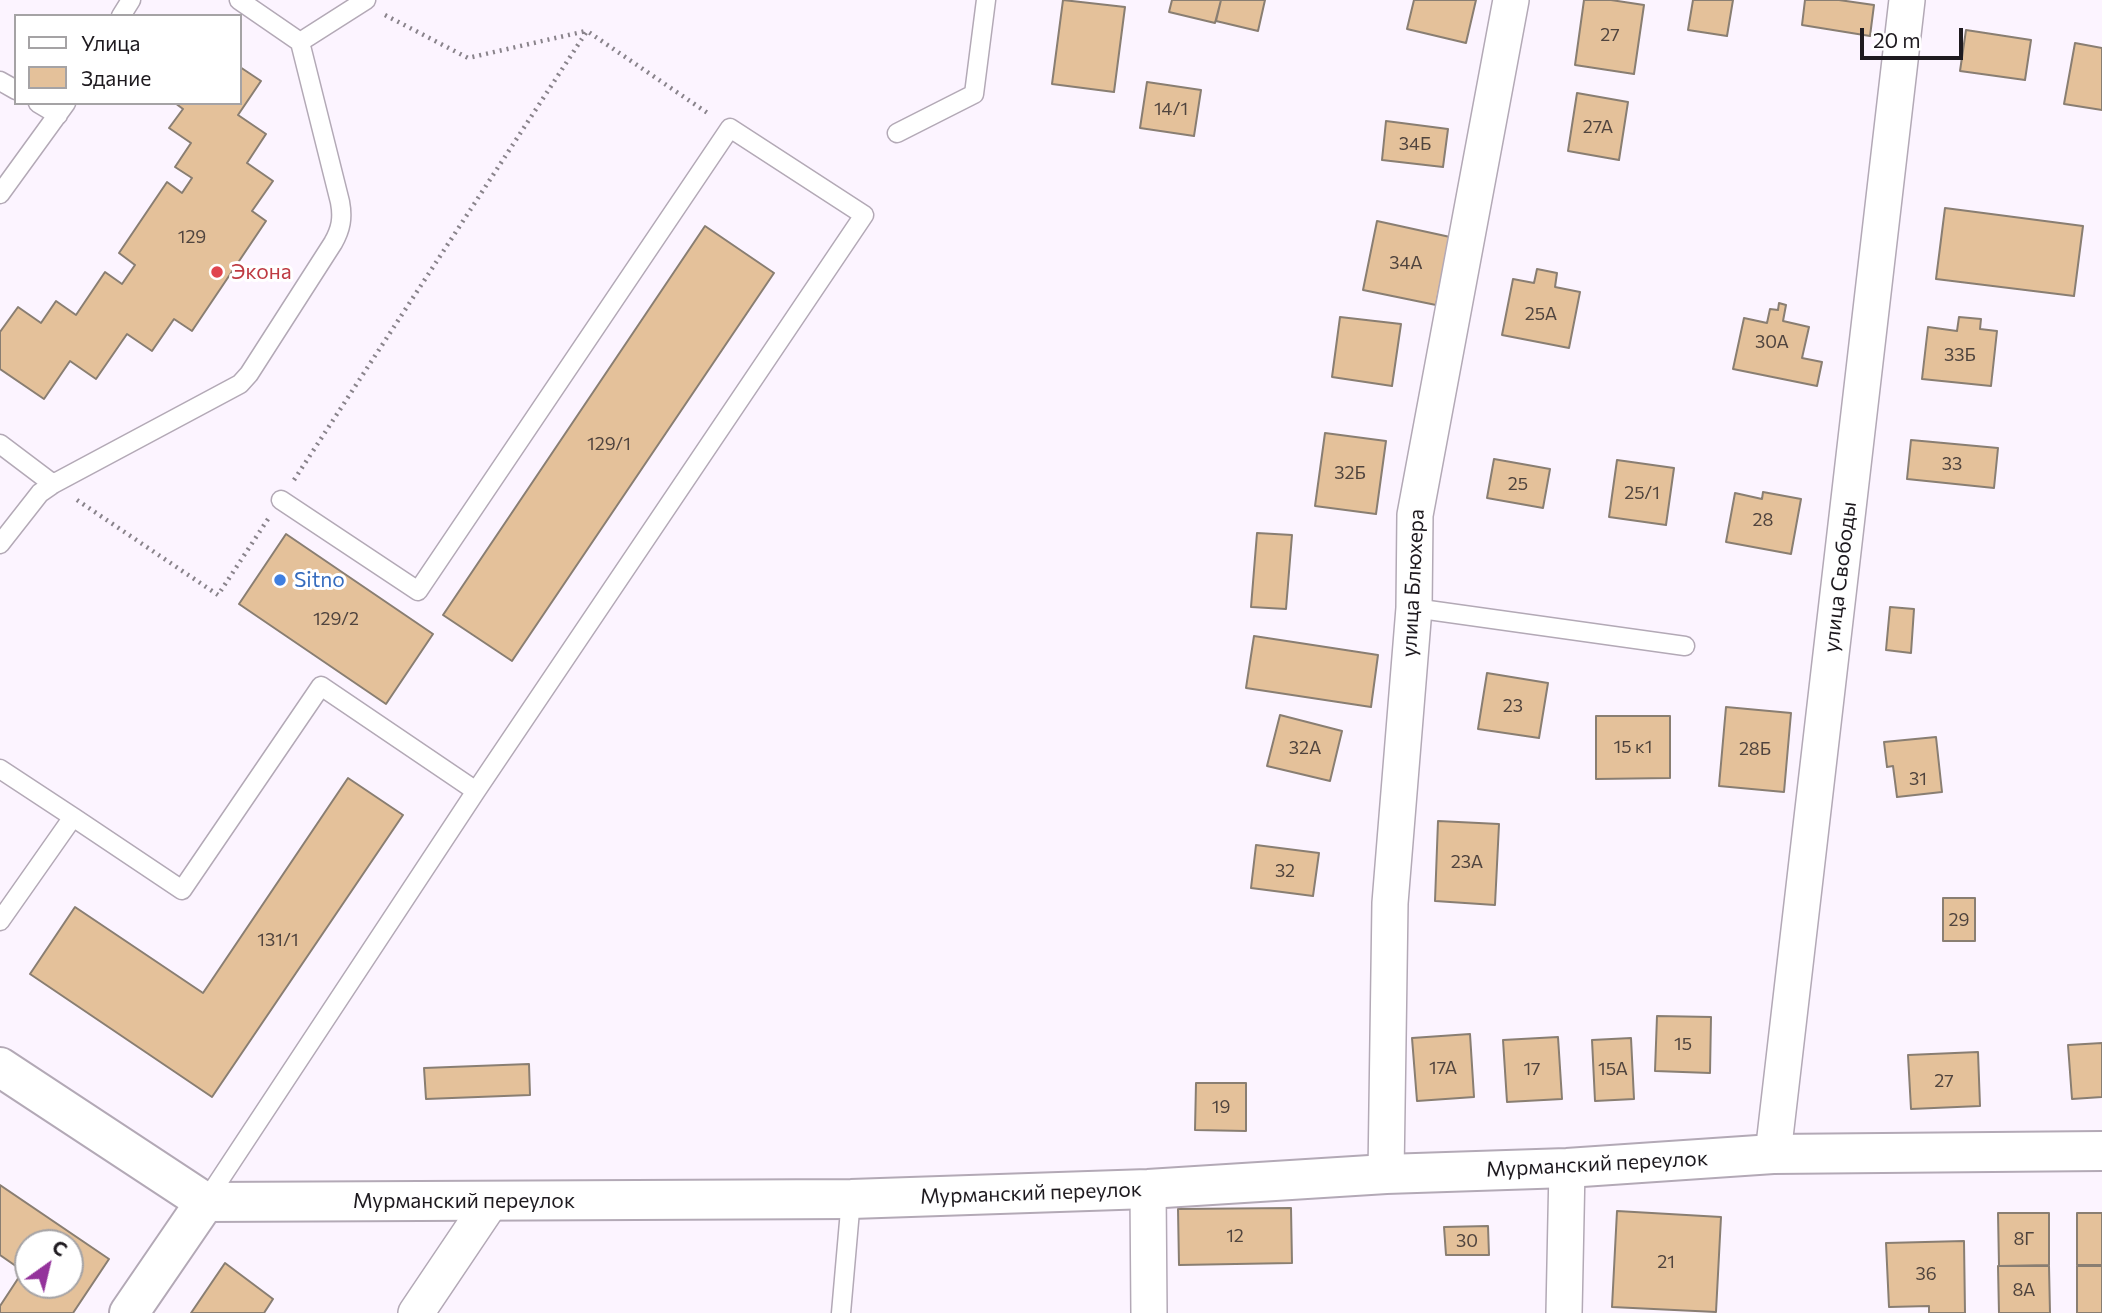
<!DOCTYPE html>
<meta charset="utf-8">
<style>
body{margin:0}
#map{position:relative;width:2102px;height:1313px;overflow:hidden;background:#fcf4ff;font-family:Commissioner,sans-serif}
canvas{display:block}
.legend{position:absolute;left:14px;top:14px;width:228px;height:91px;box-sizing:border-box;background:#fff;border:2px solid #a5a3a5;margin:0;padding:9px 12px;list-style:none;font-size:21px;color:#1e1a1f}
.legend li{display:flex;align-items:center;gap:14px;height:35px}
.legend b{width:35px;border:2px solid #a5a3a5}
.north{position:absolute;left:14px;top:1229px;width:70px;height:70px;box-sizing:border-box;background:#fff;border:2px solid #a5a3a5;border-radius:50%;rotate:34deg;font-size:19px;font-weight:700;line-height:28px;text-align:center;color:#1e1a1f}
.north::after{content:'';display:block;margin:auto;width:24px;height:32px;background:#94339b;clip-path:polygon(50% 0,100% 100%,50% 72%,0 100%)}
.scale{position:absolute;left:1860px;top:28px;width:103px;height:32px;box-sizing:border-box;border:4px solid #1e1a1f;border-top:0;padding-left:9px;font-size:21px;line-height:24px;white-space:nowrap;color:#1e1a1f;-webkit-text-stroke:5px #fff;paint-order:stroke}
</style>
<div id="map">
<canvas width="2102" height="1313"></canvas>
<ul class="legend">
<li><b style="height:9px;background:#fff"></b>Улица</li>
<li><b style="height:19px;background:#e4c19a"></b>Здание</li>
</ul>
<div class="north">С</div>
<div class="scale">20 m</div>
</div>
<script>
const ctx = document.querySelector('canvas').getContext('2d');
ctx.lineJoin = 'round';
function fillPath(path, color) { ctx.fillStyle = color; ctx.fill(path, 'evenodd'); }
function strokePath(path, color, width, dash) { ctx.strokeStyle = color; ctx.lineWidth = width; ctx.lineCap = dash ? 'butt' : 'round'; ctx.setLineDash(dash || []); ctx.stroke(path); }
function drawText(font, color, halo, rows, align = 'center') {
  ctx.font = font + ' Commissioner,sans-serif'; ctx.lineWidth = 6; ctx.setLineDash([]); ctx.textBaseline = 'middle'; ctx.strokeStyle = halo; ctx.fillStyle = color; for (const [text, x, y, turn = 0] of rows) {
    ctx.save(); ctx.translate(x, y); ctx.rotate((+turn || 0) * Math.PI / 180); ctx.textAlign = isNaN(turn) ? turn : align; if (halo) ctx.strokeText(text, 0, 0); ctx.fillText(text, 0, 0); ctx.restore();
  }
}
const building = new Path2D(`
 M1063,0L1125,7L1114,92L1052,84Z
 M1172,0H1221L1215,23L1169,12Z
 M1221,0H1265L1258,31L1216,21Z
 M1414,0H1476L1466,43L1407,29Z
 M1584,0H1611L1644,5L1634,74L1575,65Z
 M1693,0H1733L1727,36L1688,30Z
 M1805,0H1839L1874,5L1870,36L1802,25Z
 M1966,30L2031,40L2025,80L1960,71Z
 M2075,43L2102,48V110L2064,104Z
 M240,67L261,81L238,115L266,134L247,163L273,181L252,211L266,221L192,331L174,319L152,351L127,334L96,379L70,361L44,399L0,369V332L18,307L41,323L56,301L76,315L105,272L122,284L135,265L119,253L167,182L182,193L192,178L175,167L191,143L169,128L183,109L175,103H240Z
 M1147,82L1201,90L1194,136L1140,128Z
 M1577,93L1628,102L1619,160L1568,151Z
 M1386,121L1448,129L1443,167L1382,160Z
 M1945,208L2083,226L2074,296L1936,279Z
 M1377,221L1450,237L1436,305L1363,290Z
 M705,226L774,273L512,661L443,615Z
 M1537,269L1557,273L1555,287L1580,292L1569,348L1502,335L1513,279L1534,283Z
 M1779,303L1786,305L1783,321L1809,327L1802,358L1822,362L1817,386L1733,369L1744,318L1767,323L1770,309L1778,310Z
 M1340,317L1401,324L1392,386L1332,377Z
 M1959,317L1981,319L1980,329L1997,331L1991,386L1922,379L1928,327L1957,331Z
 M1325,433L1386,441L1376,514L1315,506Z
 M1911,440L1998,448L1994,488L1907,479Z
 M1494,459L1550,469L1543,508L1487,498Z
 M1617,460L1674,468L1666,525L1609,517Z
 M1763,492L1801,499L1791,554L1726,542L1735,493L1762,499Z
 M1257,533L1292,535L1286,609L1251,607Z
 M286,534L433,634L386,704L239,604Z
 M1890,607L1914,609L1911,653L1886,650Z
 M1254,636L1378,655L1371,707L1246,688Z
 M1487,673L1548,683L1539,738L1478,729Z
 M1726,707L1791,713L1784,792L1719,786Z
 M1280,715L1342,731L1330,781L1267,766Z
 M1596,716H1670V778L1596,779Z
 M1936,737L1942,792L1897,797L1893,766L1887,767L1884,742Z
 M348,778L403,815L212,1097L30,974L75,907L203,993Z
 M1438,821L1499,824L1495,905L1435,901Z
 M1256,845L1319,853L1313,896L1251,888Z
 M1943,898H1975V941H1943Z
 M1657,1016L1711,1017L1710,1073L1655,1071Z
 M1470,1034L1474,1097L1417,1101L1412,1038Z
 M1558,1037L1562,1099L1507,1102L1503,1040Z
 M1631,1038L1634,1099L1595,1101L1592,1040Z
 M2102,1043V1097L2072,1099L2068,1045Z
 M1978,1052L1980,1106L1911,1109L1908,1055Z
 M529,1064L530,1095L426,1099L424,1068Z
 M1196,1083H1246V1131L1195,1130Z
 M0,1185L109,1259L73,1313H0V1306L23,1271L0,1255ZM28,1243H70V1285H28Z
 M1291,1208L1292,1263L1179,1265L1178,1209Z
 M1617,1211L1721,1217L1716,1312L1612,1307Z
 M1998,1213H2049V1265L1999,1266Z
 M2077,1213H2102V1265H2077Z
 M1488,1226L1489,1255H1446L1444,1227Z
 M1964,1241L1965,1313H1929V1306L1889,1307L1886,1243Z
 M225,1263L273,1299L264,1313H191Z
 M1998,1266H2049L2050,1313H1999Z
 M2077,1266H2102V1313H2077Z`);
const path = new Path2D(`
 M385,15L468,58L586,31
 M294,480L587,31L709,114
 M77,500L218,595L268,519`);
const service = new Path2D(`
 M239,0L300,42L366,0
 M121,16L131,0
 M0,81L16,90
 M38,103L58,115
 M897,133L974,94L986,0
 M0,194L66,103
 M0,444L53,484
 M0,544L40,493L53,484L240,384L249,374L333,243C341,229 343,218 340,202L300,42
 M1414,608L1685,646
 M0,769L73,817
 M0,921L73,817L182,890L321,686L476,791
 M205,1202L476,791L864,215L730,128L418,591L281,500
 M841,1313L851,1199`);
const minor = new Path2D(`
 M1773,1154L1907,0
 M1386,1174L1390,903L1414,608L1415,515L1511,0
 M1148,1189L1149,1313
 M416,1313L492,1200
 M1564,1313L1567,1168`);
const tertiary = new Path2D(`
 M0,1067L205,1202L851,1199L1148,1189L1386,1174L1567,1168L1773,1154L2102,1151
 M129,1313L205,1202`);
const markers = [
 [217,272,7,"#e0444e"],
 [280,580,7,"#3f7fe0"]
];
const numberNames = [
 ["27",1610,35],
 ["14/1",1171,109],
 ["27А",1598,127],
 ["34Б",1415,144],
 ["129",192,237],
 ["34А",1406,263],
 ["25А",1541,314],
 ["30А",1772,342],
 ["33Б",1960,355],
 ["129/1",609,444],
 ["33",1952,464],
 ["32Б",1350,473],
 ["25",1518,484],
 ["25/1",1642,493],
 ["28",1763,520],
 ["129/2",336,619],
 ["23",1513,706],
 ["15 к1",1633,747],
 ["32А",1305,748],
 ["28Б",1755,749],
 ["31",1918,779],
 ["23А",1467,862],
 ["32",1285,871],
 ["29",1959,920],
 ["131/1",278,940],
 ["15",1683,1044],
 ["17А",1443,1068],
 ["17",1532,1069],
 ["15А",1613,1069],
 ["27",1944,1081],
 ["19",1221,1107],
 ["12",1235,1236],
 ["8Г",2024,1239],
 ["30",1467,1241],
 ["21",1666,1262],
 ["36",1926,1274],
 ["8А",2024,1290]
];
const healthNames = [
 ["Экона",231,272]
];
const streetNames = [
 ["улица Свободы",1840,577,-83],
 ["улица Блюхера",1413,583,-87],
 ["Мурманский переулок",1597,1164,-3],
 ["Мурманский переулок",1031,1193,-2],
 ["Мурманский переулок",464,1201]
];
const shopNames = [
 ["Sitno",294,580]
];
fillPath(building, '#e4c19a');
strokePath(building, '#897e72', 2);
strokePath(service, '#b3a9b6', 21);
strokePath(minor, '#b3a9b6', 38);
strokePath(tertiary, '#b3a9b6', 42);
strokePath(path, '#89838b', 4.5, [2, 5]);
strokePath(service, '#fff', 18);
strokePath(minor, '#fff', 35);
strokePath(tertiary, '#fff', 38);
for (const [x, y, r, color] of markers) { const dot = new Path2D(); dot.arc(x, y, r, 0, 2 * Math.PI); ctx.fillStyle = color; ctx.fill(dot); strokePath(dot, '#fff', 2.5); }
drawText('18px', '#50443e', null, numberNames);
drawText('21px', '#be3a42', '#fff', healthNames, 'left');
drawText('21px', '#1e1a1f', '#fff', streetNames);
drawText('21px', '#366cbe', '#fff', shopNames, 'left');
</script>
